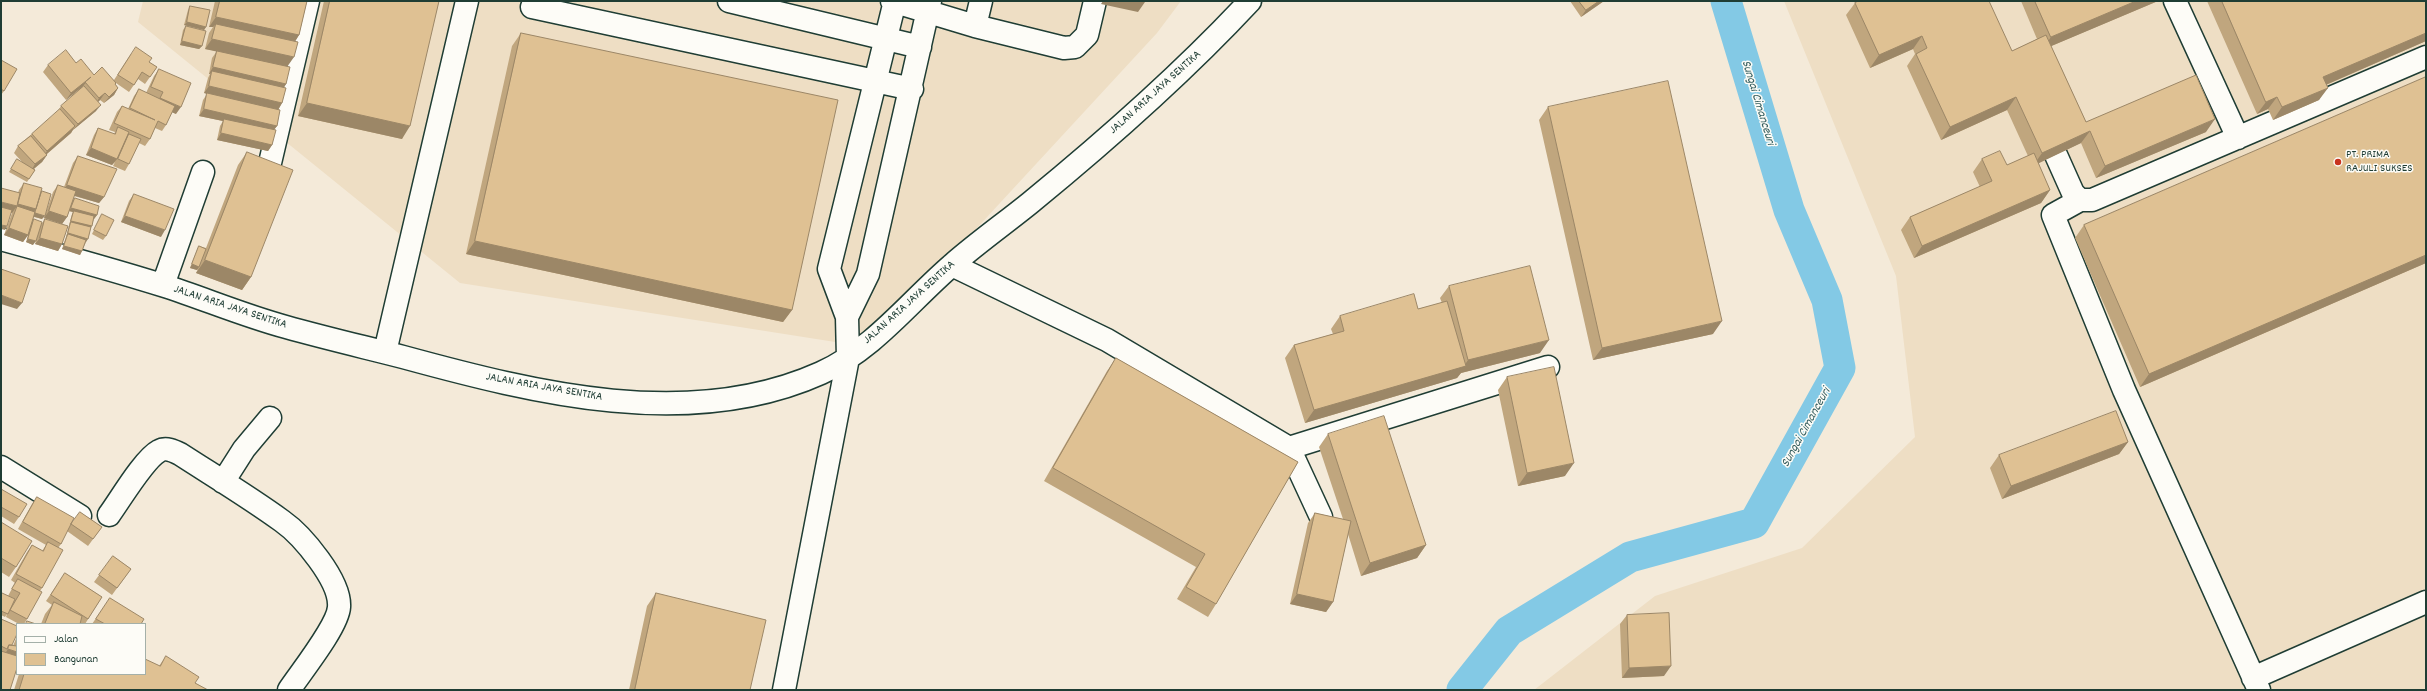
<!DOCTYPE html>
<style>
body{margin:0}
#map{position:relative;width:2427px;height:691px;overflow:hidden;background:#f4ead9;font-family:Dekko,sans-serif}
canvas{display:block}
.frame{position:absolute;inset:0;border:2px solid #1f3d34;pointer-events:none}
.legend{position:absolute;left:16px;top:623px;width:130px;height:52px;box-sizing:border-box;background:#fdfcf7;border:1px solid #a4b0a9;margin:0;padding:5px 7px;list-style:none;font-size:12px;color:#1f3d34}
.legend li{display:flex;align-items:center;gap:8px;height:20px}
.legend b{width:20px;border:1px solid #a4b0a9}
</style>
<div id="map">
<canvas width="2427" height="691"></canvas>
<div class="frame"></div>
<ul class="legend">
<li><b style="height:5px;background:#fdfcf7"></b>Jalan</li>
<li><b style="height:11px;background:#dfc193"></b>Bangunan</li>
</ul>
</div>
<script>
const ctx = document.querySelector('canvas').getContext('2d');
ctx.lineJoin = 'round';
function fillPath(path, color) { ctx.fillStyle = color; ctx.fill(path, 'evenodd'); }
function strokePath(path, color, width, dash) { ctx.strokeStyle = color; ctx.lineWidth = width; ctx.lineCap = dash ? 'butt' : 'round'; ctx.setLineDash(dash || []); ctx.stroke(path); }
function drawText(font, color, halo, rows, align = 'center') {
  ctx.font = font + ' Dekko,sans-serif'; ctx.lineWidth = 3; ctx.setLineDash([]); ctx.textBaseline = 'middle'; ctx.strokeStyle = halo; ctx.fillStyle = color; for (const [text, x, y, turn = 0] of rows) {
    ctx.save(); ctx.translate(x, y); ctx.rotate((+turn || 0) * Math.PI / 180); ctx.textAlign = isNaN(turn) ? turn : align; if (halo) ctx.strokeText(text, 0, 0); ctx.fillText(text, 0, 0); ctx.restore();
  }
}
const built = new Path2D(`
 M143,1H1181L1157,33L867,347L460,283L138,22Z
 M1784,1H2426V690H1534L1655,596L1802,548L1915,437L1896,276Z`);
const river = new Path2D(`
 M1462,690L1509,631L1630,557L1754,523L1840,368L1827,300L1789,210L1726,1`);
const minor = new Path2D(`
 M729,1L920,47
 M892,1L975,26L1064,48L1075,47L1087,35L1095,1
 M2175,1L2238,138
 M532,7L912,89
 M975,26L981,1
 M2056,155L2073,193L2080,200H2092L2426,57
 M270,163L308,1
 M2080,200L2053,215L2124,390L2259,690
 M1,239C56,254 111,269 165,286C205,299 245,316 286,327C325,338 364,347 403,357C535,393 690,432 821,373C874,349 909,302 952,265C977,243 1004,224 1030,203C1107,140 1182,74 1250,1
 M952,265L1107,340L1289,448L1321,517
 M163,285L203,172
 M847,317L868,274L930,1
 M385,352L467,1
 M1289,448L1548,367
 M1,467L80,516
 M223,482L244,449L270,418
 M109,515C120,500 144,459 159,451C166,447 174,451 180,454C214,476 249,497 282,521C302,535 341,581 339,607C338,626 301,672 289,690
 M2253,678L2426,602
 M784,690L848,358L847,317L829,269L895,1`);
const wall = new Path2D(`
 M215,1H307L299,35L295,41L287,67L286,84L284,87L282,103L278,110L277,126L274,130L272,145L268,151L217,140L220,126L223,121L199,116L203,100L207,94L204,93L208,78L210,74H209L212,58L217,51L205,49L209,33L213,27H209Z
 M324,1H439L402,139L298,116Z
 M1570,1H1604L1581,17Z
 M2021,1H2158L2051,46L2086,122L2206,132L2096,178L2081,143L2038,163L2050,190L2041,203L1914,258L1901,230L1910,217L1980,187L1973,172L1982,159L2007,165L2028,156L2007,110L1941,140L1907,66L1915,54L1913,49L1870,68L1846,15L1855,3L2012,51L2037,39Z
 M2207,1H2426V41L2326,85L2319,100L2273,120L2268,109L2257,114Z
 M190,6L206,27L204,30L184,25L188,10Z
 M186,26L202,46L199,49L180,45L183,30Z
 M521,33L792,310L783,322L466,254L512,46Z
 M131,54L149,62L157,67L145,84L138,79L129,92L116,83L115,84L118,88L114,95L104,103L100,100L98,102L96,111L73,130L71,133L47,154V155L42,162L34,169L35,170L27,182L9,172L17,159L23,163L14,153L18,146L58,111L61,106L83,86L66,100L43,72L48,65L76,63L94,75L114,80Z
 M1,60L4,91L1,95Z
 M159,69L176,114L172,112L166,125L162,131L155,128L150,139L145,146L139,143L129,164L125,171L113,166L115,162L112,165L86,155L94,135L98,128L114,134L115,132L109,130L117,112L122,106L128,109L134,96L139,89L146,93L154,76Z
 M2426,77V263L2140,387L2075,238L2084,225Z
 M1548,107L1713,334L1593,360L1539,120Z
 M247,152L251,277L242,290L196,273L198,269L197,270L190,268L197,250L199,246L206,248L238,165Z
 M78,156L104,197L99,203L74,196L73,200L75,198L97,215L94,219L86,242L80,255L62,249L66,237L72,214L73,212L69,211L67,217L62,224L44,218L53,192L58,185L64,187L73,163Z
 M24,183L40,193L42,191V219L34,217L32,222L34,219L33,245L26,242L28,235L23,242L4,235L12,213H11L5,230L19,190Z
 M134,194L161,237L121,222L129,201Z
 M102,214L106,236L103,240L92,234Z
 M45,219L62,244L58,251L35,244L40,226Z
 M1449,286L1540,353L1461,373L1457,378L1305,423L1285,358L1294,345L1333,334L1331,329L1340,316L1418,309L1442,303L1440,298Z
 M1116,358L1298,462L1216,604L1208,617L1177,599L1196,567L1044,481L1107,371Z
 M1507,377L1565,476L1518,486L1498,390Z
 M1328,434L1426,545L1417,558L1361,576L1348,534L1333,602L1326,612L1290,604L1308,523L1315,513L1343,519L1319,447Z
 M2128,442L2119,454L2002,499L1990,468L1999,455Z
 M1,489L19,517L14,524L1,516Z
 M37,497L69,527L80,512L102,527L88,546L67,531L61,544L58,548L42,588L40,591L27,619L24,624H19L6,617L7,614L5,617L1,615V594L8,596L15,583L11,580L27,552L32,545L42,551L46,545L18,529L32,504Z
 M1,522L16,567L9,577L1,572Z
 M113,556L131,569L112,595L94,582Z
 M65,573L102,597L85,624H41L45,614L52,605L46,601Z
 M656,593L750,690H629L647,606Z
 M110,598L141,624H92Z
 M1627,615L1664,676L1622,678L1620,624Z
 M1,619L12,645L13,646L17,636V673L16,672L1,690Z
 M166,656L195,683L208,690H14L19,674H145L159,666Z`);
const shadedWall = new Path2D(`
 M1103,1H1139L1145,2L1138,12L1101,4Z
 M1599,1H1604L1581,17L1586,10Z
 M2136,1H2158L2042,50L2051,37Z
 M216,17L299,35L293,45L216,24L213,27H209Z
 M187,22L206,27L204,30L184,25Z
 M2426,33V41L2314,90L2323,77Z
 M1922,36L1913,49L1870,68L1879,55Z
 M212,39L294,57L287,67L205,49Z
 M182,41L202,46L199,49L180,45Z
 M213,67L286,84L282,91L212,71L210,74H209Z
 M91,77L83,86L66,100L71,93Z
 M209,86L282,103L278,110L204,93Z
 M118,88L114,95L104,103L109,97Z
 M2328,88L2319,100L2273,120L2282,107Z
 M105,93L100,100L95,105L99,98Z
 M2016,97L2007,110L1941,140L1950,127Z
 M2277,97L2268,109L2257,114L2266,102Z
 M160,98L181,107L176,114L156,105Z
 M307,103L410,126L402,139L298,116Z
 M101,105L96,111L73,130L78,124Z
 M204,109L277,126L272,132L224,119L223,121L199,116Z
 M2215,119L2206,132L2096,178L2105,166Z
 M75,126L71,133L42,158L47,151Z
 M2090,131L2081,143L2033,166L2042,153Z
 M221,133L272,145L268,151L217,140Z
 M91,148L117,159L112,165L86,155Z
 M47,155L42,162L31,171L35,164Z
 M67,185L104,197L99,203L62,192Z
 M2050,190L2041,203L1914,258L1922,246Z
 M1,202L17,206L12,213L1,210Z
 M18,204L36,209L31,216L17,207Z
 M71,208L97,215L94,219L74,213V211L73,212L69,211Z
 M49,211L67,217L62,224L44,218Z
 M35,213L45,216L42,219L32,216Z
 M125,216L165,230L161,237L121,222Z
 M71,221L92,226L89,230L71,222L69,224Z
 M1,225L7,226L5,230L1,229Z
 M9,228L28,235L23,242L4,235Z
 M68,233L88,239L86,242L67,237L68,234L66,237Z
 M40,238L62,244L58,251L35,244Z
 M28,239L36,241L33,245L26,242Z
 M475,241L792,310L783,322L466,254Z
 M64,246L82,251L80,255L62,249Z
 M2426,255V263L2140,387L2149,374Z
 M205,260L251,277L242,290L196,273Z
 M192,264L199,267L197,270L190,268Z
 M1,295L22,303L17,309L1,304Z
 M1722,321L1713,334L1593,360L1602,348Z
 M1549,340L1540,353L1461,373L1457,378L1305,423L1314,410L1464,366L1468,360Z
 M2128,442L2119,454L2002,499L2011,486Z
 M1574,463L1565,476L1518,486L1527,473Z
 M1426,545L1417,558L1361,576L1370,563Z
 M1297,594L1333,602L1326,612L1290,604Z
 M8,649L17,652V663L1,660Z
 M1671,666L1664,676L1622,678L1629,668Z`);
const building = new Path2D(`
 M220,1H307L299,35L216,17Z
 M330,1H439L410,126L307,103Z
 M1579,1H1599L1586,10Z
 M1859,1H1989L2012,51L2046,35L2086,122L2196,75L2215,119L2105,166L2090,131L2042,153L2016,97L1950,127L1916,54L1927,48L1922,36L1879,55L1855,3Z
 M2035,1H2136L2051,37Z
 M2222,1H2426V33L2323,77L2328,88L2282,107L2277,97L2266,102Z
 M190,6L210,10L206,27L187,22Z
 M216,24L298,42L294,57L212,39Z
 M186,26L206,31L202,46L182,41Z
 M521,33L838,100L792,310L475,241Z
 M136,47L152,58L149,62L157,67L150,77L142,72L134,85L118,75Z
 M66,50L76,63L81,59L94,75L102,67L116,83L115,84L118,88L109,97L105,93L99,98L85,82L91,77L71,93L48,65Z
 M217,51L290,67L286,84L213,67Z
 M1,60L17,69L4,91L1,89Z
 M159,69L191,83L181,107L160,98L163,92L151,87Z
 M212,71L286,88L282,103L209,86Z
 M2426,77V255L2149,374L2084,225Z
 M1668,81L1722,321L1602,348L1548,107Z
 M84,86L101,105L78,124L61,106Z
 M139,89L175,106L166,125L158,121L150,139L114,123L122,106L155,120L130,108Z
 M207,93L280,110L277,126L204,109Z
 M60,109L75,126L47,151L32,134Z
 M224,119L276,130L272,145L221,133Z
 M118,127L129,132L117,159L91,148L98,128L115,134Z
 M129,134L141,139L129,164L118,159Z
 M31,136L47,155L35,164L18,146Z
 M2000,151L2007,165L2034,153L2050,190L1922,246L1910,217L1992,181L1982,159Z
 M247,152L293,170L251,277L205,260Z
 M78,156L117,169L104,197L67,185Z
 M17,159L35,170L29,179L11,169Z
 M24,183L42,188L36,209L18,204Z
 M58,185L76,191L67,217L49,211Z
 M1,188L20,193L17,206L35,212L28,235L9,228L17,206L1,202Z
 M42,191L51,194L45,216L35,213Z
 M134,194L174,209L165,230L125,216Z
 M75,198L99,206L97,215L71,208Z
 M1,207L12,210L7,226L1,225Z
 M74,211L94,216L92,226L71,221Z
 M102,214L114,220L106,236L94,230Z
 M34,219L42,222L36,241L28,239Z
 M45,219L68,226L62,244L40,238Z
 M71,222L91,227L88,239L68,233Z
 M68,234L86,240L82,251L64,246Z
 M199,246L206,249L199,267L192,264Z
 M1530,266L1549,340L1468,360L1449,286Z
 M1,269L30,279L22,303L1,295Z
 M1414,294L1418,309L1447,301L1466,366L1314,410L1294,345L1344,331L1340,316Z
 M1116,358L1298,462L1216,604L1186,587L1205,554L1053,468Z
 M1554,367L1574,463L1527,473L1507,377Z
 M2116,411L2128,442L2011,486L1999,455Z
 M1384,416L1426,545L1370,563L1328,434Z
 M1,489L27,504L19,517L1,507Z
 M37,497L74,518L61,544L23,522Z
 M80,512L102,527L93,539L71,524Z
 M1315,513L1351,521L1333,602L1297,594Z
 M1,522L32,541L16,567L1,558Z
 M48,542L63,550L42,588L16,574L32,545L43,551Z
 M113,556L131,569L117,588L99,575Z
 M65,573L102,597L88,619L51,595Z
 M18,579L42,592L27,619L10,610L20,593L12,589Z
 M2,593L15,599L8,614L1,611V595Z
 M656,593L766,620L750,690H635Z
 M110,598L144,619L141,624H105L96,619Z
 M54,602L82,616L80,624H45Z
 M1669,613L1671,666L1629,668L1627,615Z
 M1,619L17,626V634L12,645H9L7,649L1,646Z
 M27,621L36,624H26Z
 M9,645L17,646V652L8,649Z
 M1,651L17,656V668L10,690H1Z
 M166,656L199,677L195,683L208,690H19L24,674H145V659L160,666Z`);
const markers = [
 [2338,162,4,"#c8321e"]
];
const streetNames = [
 ["JALAN ARIA JAYA SENTIKA",1156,93,-42],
 ["JALAN ARIA JAYA SENTIKA",910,303,-42],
 ["JALAN ARIA JAYA SENTIKA",230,308,18],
 ["JALAN ARIA JAYA SENTIKA",544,388,10]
];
const poiNames = [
 ["PT. PRIMA",2346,155],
 ["RAJULI SUKSES",2346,169]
];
const waterNames = [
 ["Sungai Cimanceuri",1757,103,73],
 ["Sungai Cimanceuri",1807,428,-61]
];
fillPath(built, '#eedec4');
strokePath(river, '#83c9e5', 31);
strokePath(minor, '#1f3d34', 25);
strokePath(minor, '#fdfcf7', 22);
fillPath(wall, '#c0a67e');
fillPath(shadedWall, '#9c8767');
fillPath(building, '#dfc193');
strokePath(building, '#9c8767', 1);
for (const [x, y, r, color] of markers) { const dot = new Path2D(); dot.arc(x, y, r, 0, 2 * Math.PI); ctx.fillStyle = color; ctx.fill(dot); strokePath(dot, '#fdfcf7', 1.5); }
drawText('12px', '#1f3d34', '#fdfcf7', streetNames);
drawText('12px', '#1f3d34', '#fdfcf7', poiNames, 'left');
drawText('italic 13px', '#386060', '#fdfcf7', waterNames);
</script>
